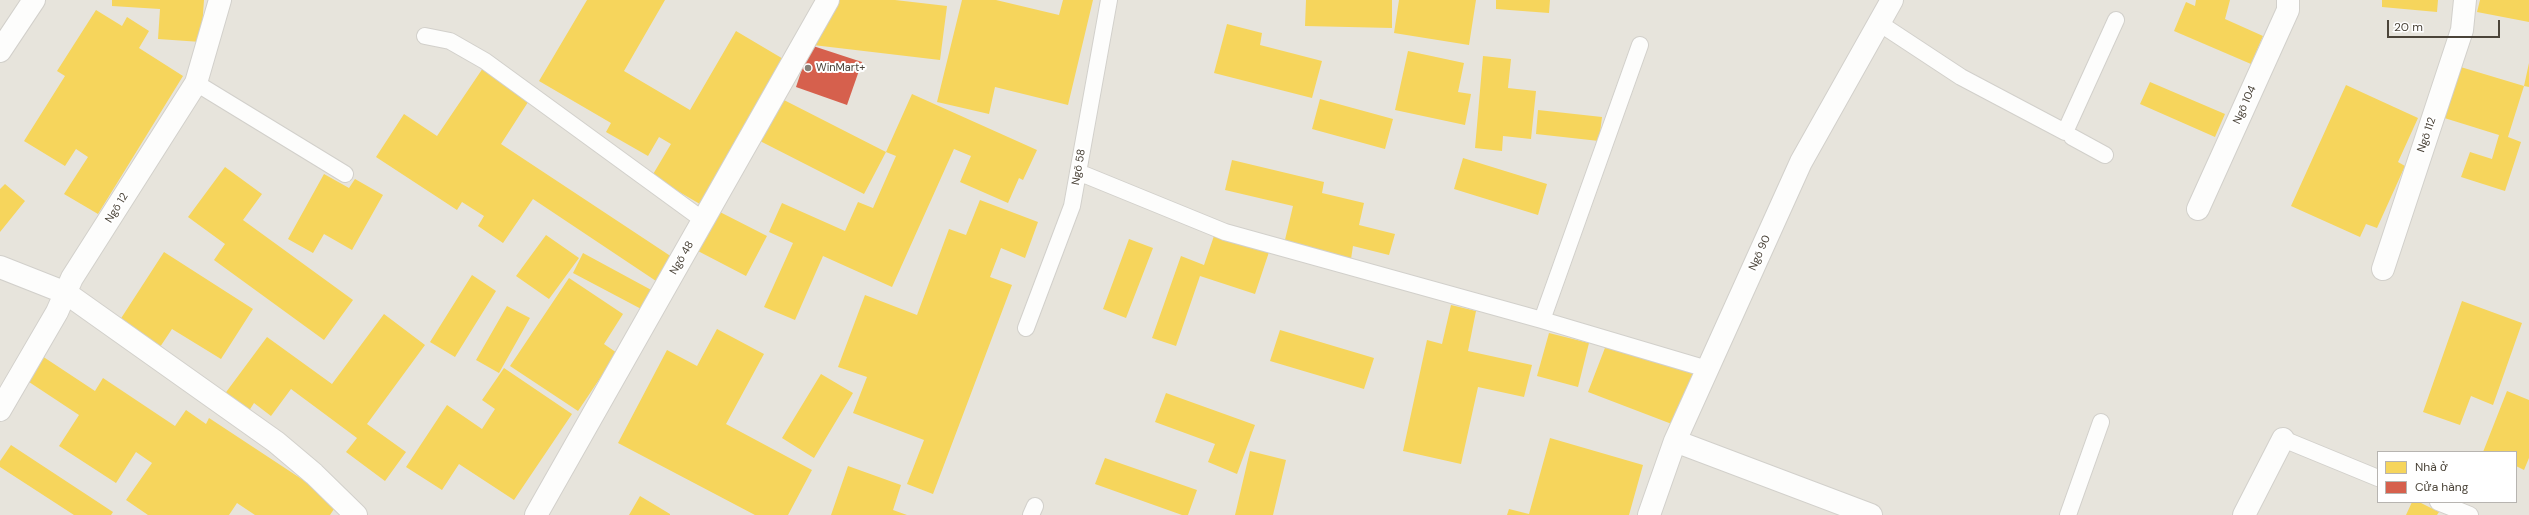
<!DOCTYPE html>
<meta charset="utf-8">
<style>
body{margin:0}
#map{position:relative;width:2529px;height:515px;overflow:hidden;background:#f4f2ee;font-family:"DM Sans",sans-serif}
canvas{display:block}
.legend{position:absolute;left:2377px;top:451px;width:140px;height:52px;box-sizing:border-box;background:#fff;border:1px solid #b7b4b0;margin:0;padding:5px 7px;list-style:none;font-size:12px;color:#4b4439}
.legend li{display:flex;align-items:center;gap:8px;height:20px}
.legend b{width:20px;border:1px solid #b7b4b0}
.scale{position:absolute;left:2387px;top:20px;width:113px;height:18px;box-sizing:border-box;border:2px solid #4b4439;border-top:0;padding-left:5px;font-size:12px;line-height:14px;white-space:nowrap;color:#4b4439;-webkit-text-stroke:3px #fff;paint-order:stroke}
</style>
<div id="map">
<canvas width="2529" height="515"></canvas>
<ul class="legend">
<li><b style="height:11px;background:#f6d55c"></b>Nhà ở</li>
<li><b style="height:11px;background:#d6604d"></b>Cửa hàng</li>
</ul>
<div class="scale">20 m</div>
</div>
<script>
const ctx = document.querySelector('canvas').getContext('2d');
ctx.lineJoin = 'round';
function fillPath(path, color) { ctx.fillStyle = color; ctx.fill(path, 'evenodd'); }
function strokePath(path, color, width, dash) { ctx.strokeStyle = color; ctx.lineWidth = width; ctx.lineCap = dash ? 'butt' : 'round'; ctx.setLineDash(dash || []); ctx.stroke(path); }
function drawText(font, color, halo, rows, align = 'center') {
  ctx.font = font + ' "DM Sans",sans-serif'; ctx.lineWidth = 4; ctx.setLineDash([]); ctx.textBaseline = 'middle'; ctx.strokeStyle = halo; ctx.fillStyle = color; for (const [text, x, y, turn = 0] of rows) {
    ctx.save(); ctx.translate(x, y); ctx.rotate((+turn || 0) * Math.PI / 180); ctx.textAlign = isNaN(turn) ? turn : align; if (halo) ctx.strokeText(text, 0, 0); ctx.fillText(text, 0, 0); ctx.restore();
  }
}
const residential = new Path2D(`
 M0,0H2529V515H0ZM2378,452H2516V502H2378Z`);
const homes = new Path2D(`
 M112,0H204L201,42L158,39L160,9L112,6Z
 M587,0H665L624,71L690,110L736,31L790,63L705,207L652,176L671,144L659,137L648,156L606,132L611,123L539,81Z
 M832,0H895L947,6L940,60L813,45Z
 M962,0H996L1059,15L1063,0H1093L1068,105L995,87L989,114L937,102Z
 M1306,0H1392V28L1305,26Z
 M1399,0H1476L1469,45L1394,33Z
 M1496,0H1550L1549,13L1496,9Z
 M2196,0H2230L2225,19L2263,36L2251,64L2174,31L2186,2L2195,6Z
 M2382,0H2438L2437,12L2382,7Z
 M2480,0H2529V22L2477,12Z
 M96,10L122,26L127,17L149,31L139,48L183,76L98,214L64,194L88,157L76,149L65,166L24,141L65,76L57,71Z
 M1227,24L1262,33L1260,45L1322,61L1312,98L1214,73Z
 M1408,51L1464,63L1458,92L1471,94L1465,125L1395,110Z
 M1483,56L1511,59L1508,88L1536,91L1531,139L1503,136L1502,151L1475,148Z
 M2529,63V87L2524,86L2508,137L2521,142L2505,191L2461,177L2470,152L2492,159L2499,135L2438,116L2454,65L2524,86Z
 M483,68L530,99L501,144L675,259L659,283L533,199L503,243L478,226L484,216L462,202L457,210L376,157L404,114L437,136Z
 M2150,82L2225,114L2215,137L2140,104Z
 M2346,85L2418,118L2398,162L2405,166L2377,228L2366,224L2360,237L2291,206Z
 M912,94L1037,150L1023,180L1019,178L1008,203L960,182L971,156L954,149L892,287L823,256L795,320L764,307L793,243L769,232L782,203L845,231L858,202L873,208L896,156L886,152Z
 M782,99L886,152L864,194L760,141Z
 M1320,99L1393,119L1385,149L1312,129Z
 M1538,110L1602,117L1599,141L1536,134Z
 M1463,158L1547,184L1538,215L1454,189Z
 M1232,160L1324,182L1322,193L1364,203L1359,225L1395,234L1389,255L1353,246L1351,259L1284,244L1293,206L1225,190Z
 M225,167L262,194L243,220L353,300L324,340L214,260L225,244L188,217Z
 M324,174L349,188L355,179L383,195L352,250L324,234L313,253L288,239Z
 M5,184L25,201L0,232V189Z
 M980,200L1038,222L1025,258L1001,248L990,277L1012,285L933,494L907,484L924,440L853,413L867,377L838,367L865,295L917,315L949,229L966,235Z
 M716,210L767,236L746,276L696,250Z
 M1215,233L1269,252L1255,294L1200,276L1176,346L1152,338L1181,256L1204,265Z
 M546,235L579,258L549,299L516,276Z
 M1129,239L1153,248L1126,318L1103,309Z
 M164,252L253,309L221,359L172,329L158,350L118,323Z
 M583,253L655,292L645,311L573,273Z
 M472,275L496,291L455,357L430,342Z
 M569,278L623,314L604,344L617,353L578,411L510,366Z
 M2462,301L2522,323L2493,405L2471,396L2460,425L2423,412Z
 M1451,305L1476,311L1468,351L1532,365L1524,397L1478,387L1461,464L1403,451L1427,340L1442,344Z
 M507,306L530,318L499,373L476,360Z
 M384,314L425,345L367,424L406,452L385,481L346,452L357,438L291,389L271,416L254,403L245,417L221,399L267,337L332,384Z
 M717,329L764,354L726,424L812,470L788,515H755L618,443L667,350L697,366Z
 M1280,330L1374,358L1364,389L1270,361Z
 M1549,333L1589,343L1578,387L1537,376Z
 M1608,340L1697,375L1677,426L1588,392Z
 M39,354L95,391L103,378L175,426L186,410L206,424L209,418L338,503L330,515H255L237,503L229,515H148L126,500L152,463L136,452L116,483L59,446L79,415L23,378Z
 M504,368L572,414L514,500L459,464L442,490L406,467L447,405L482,429L495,409L482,400Z
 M821,374L853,393L814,458L782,438Z
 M2507,391L2529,400V458L2524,470L2516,466V452H2483Z
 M1166,393L1255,425L1237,474L1208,462L1215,444L1155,422Z
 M1550,438L1643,465L1629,515H1507L1509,509L1529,514Z
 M11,445L113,512L111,515H74L0,467V461Z
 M1250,451L1286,460L1273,515H1235Z
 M1105,458L1197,490L1188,515H1182L1095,484Z
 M848,466L901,485L893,510L907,515H831Z
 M640,496L670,514V515H629Z
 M2412,502H2419L2439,512L2437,515H2406Z`);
const shops = new Path2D(`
 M810,45L862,62L847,105L796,87Z`);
const lane = new Path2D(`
 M1879,23L1961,77L2065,132L2116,20
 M425,36L450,41L485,61L703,220
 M196,83L345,174
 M2072,137L2105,155
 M1078,172L1225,232L1542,320L1707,369
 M1542,320L1640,45
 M1026,328L1072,206L1109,0
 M2283,439L2378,478
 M2438,502L2470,515
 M1031,515L1035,506
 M2068,515L2101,422`);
const street = new Path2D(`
 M0,51L34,0
 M2198,209L2288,10V0
 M0,267L66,293L276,442L314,474L356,515
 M2383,269L2462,30L2465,0
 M0,410L57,312L72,278L196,83L220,0
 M1675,441L1871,515
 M536,515L828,0
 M1649,515L1675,441L1801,162L1892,0
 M2244,515L2283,439`);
const markers = [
 [808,68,4,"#868178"]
];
const poiNames = [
 ["WinMart+",816,68]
];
const streetNames = [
 ["Ngõ 104",2245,105,-66],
 ["Ngõ 112",2427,135,-71],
 ["Ngõ 58",1079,167,-80],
 ["Ngõ 12",117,208,-58],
 ["Ngõ 90",1760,253,-66],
 ["Ngõ 48",682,258,-60]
];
fillPath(residential, '#e7e4dc');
fillPath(homes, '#f6d55c');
fillPath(shops, '#d6604d');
strokePath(lane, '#d2d0cb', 18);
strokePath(street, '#d2d0cb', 24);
strokePath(lane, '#fdfdfc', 16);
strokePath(street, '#fdfdfc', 22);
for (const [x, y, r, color] of markers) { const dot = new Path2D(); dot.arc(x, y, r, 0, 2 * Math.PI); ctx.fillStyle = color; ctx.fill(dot); strokePath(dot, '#fff', 1.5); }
drawText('11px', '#4b4439', '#fff', poiNames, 'left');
drawText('11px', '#4b4439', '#fff', streetNames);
</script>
